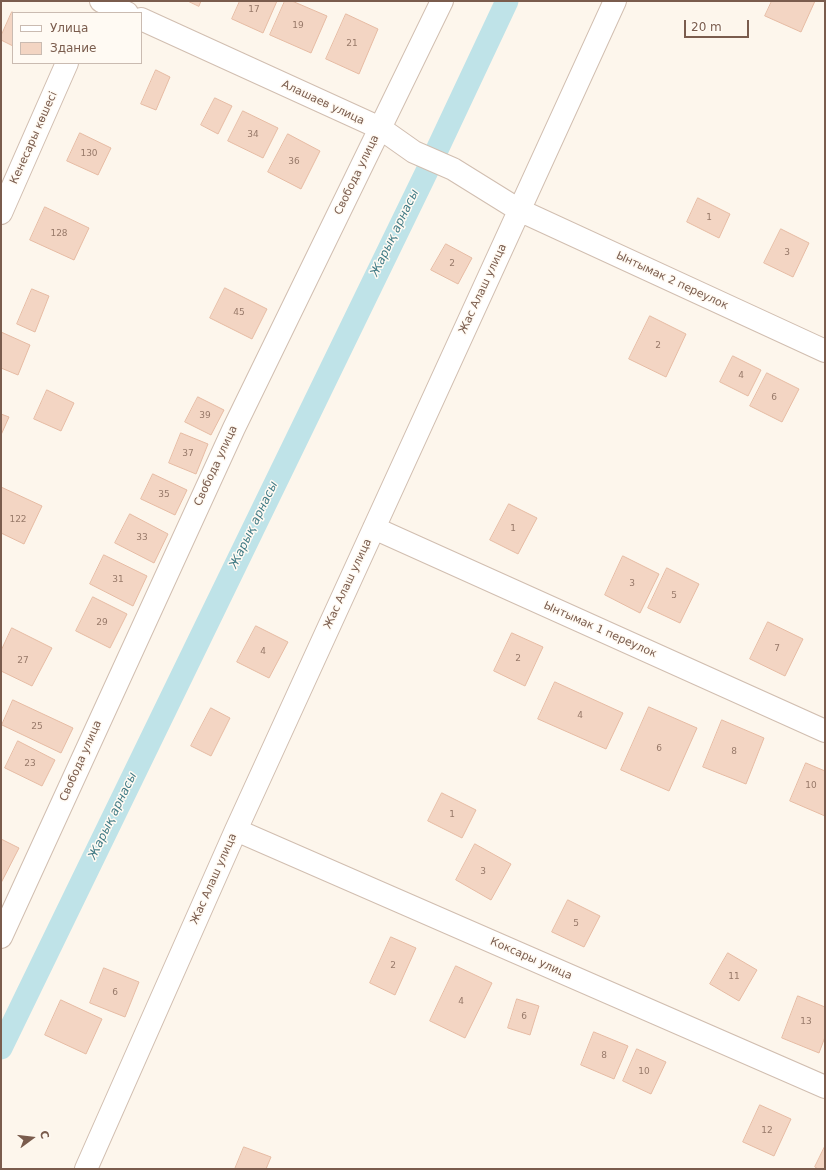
<!DOCTYPE html>
<meta charset="utf-8">
<style>
body{margin:0}
#map{position:relative;width:826px;height:1170px;overflow:hidden;background:#fdf6ec;font-family:"DejaVu Sans",sans-serif}
canvas{display:block}
.frame{position:absolute;inset:0;border:2px solid #7a5c4d;pointer-events:none}
.legend{position:absolute;left:12px;top:12px;width:130px;height:52px;box-sizing:border-box;background:#fffaf3;border:1px solid #cabbb1;margin:0;padding:5px 7px;list-style:none;font-size:12px;color:#7a5c4d}
.legend li{display:flex;align-items:center;gap:8px;height:20px}
.legend b{width:20px;border:1px solid #cabbb1}
.north{position:absolute;left:12px;top:1118px;width:40px;height:40px;-webkit-text-stroke:3px #fffaf3;paint-order:stroke;rotate:75deg;font-size:11px;font-weight:700;line-height:16px;text-align:center;color:#7a5c4d}
.north::after{content:'';display:block;margin:auto;width:14px;height:18px;background:#7a5c4d;clip-path:polygon(50% 0,100% 100%,50% 72%,0 100%)}
.scale{position:absolute;left:684px;top:20px;width:65px;height:18px;box-sizing:border-box;border:2px solid #7a5c4d;border-top:0;padding-left:5px;font-size:12px;line-height:14px;white-space:nowrap;color:#7a5c4d;-webkit-text-stroke:3px #fffaf3;paint-order:stroke}
</style>
<div id="map">
<canvas width="826" height="1170"></canvas>
<div class="frame"></div>
<ul class="legend">
<li><b style="height:5px;background:#fff"></b>Улица</li>
<li><b style="height:11px;background:#f3d5c3"></b>Здание</li>
</ul>
<div class="north">С</div>
<div class="scale">20 m</div>
</div>
<script>
const ctx = document.querySelector('canvas').getContext('2d');
ctx.lineJoin = 'round';
function strokePath(path, color, width, dash) { ctx.strokeStyle = color; ctx.lineWidth = width; ctx.lineCap = dash ? 'butt' : 'round'; ctx.setLineDash(dash || []); ctx.stroke(path); }
function fillPath(path, color) { ctx.fillStyle = color; ctx.fill(path, 'evenodd'); }
function drawText(font, color, halo, rows, align = 'center') {
  ctx.font = font + ' "DejaVu Sans",sans-serif'; ctx.lineWidth = 3; ctx.setLineDash([]); ctx.textBaseline = 'middle'; ctx.strokeStyle = halo; ctx.fillStyle = color; for (const [text, x, y, turn = 0] of rows) {
    ctx.save(); ctx.translate(x, y); ctx.rotate((+turn || 0) * Math.PI / 180); ctx.textAlign = isNaN(turn) ? turn : align; if (halo) ctx.strokeText(text, 0, 0); ctx.fillText(text, 0, 0); ctx.restore();
  }
}
const canal = new Path2D(`
 M1,1048L428,169L507,1`);
const building = new Path2D(`
 M188,1H201L199,6Z
 M240,1H277L263,33L232,19Z
 M285,1H292L327,16L311,53L270,35Z
 M772,1H815L801,32L765,16Z
 M12,12L15,13H13V46L1,40V36Z
 M346,14L378,29L359,74L326,59Z
 M156,70L170,77L156,110L141,104Z
 M215,98L232,106L218,134L201,125Z
 M243,111L278,128L263,158L228,141Z
 M80,133L111,148L98,175L67,161Z
 M288,134L320,151L301,189L268,172Z
 M698,198L730,214L719,238L687,222Z
 M45,207L89,228L74,260L30,240Z
 M781,229L809,243L793,277L764,263Z
 M446,244L472,258L458,284L431,270Z
 M225,288L267,309L252,339L210,318Z
 M32,289L49,296L35,332L17,324Z
 M650,316L686,334L666,377L629,359Z
 M1,332L30,345L18,375L1,368Z
 M733,356L761,370L748,396L720,382Z
 M767,373L799,389L782,422L750,406Z
 M47,390L74,403L61,431L34,419Z
 M198,397L224,410L211,435L185,422Z
 M1,414L9,417L1,435Z
 M181,433L208,444L196,474L169,463Z
 M153,474L187,490L175,515L141,499Z
 M1,487L42,506L24,544L1,533Z
 M509,504L537,518L518,554L490,540Z
 M130,514L168,534L154,563L115,543Z
 M104,555L147,576L133,606L90,584Z
 M623,556L659,574L640,613L605,595Z
 M667,568L699,584L680,623L648,608Z
 M93,597L127,614L110,648L76,631Z
 M768,622L803,639L785,676L750,659Z
 M256,626L288,642L269,678L237,662Z
 M12,628L52,648L32,686L1,671V651Z
 M512,633L543,647L525,686L494,671Z
 M555,682L623,713L606,749L538,719Z
 M13,700L73,728L61,753L2,725Z
 M649,707L697,728L669,791L621,770Z
 M211,708L230,718L211,756L191,746Z
 M722,720L764,738L746,784L703,767Z
 M18,741L55,760L42,786L5,768Z
 M806,763L825,771V816L790,801Z
 M442,793L476,810L462,838L428,821Z
 M1,839L19,848L1,883Z
 M475,844L511,864L491,900L456,880Z
 M568,900L600,916L584,947L552,932Z
 M391,937L416,948L395,995L370,983Z
 M728,953L757,970L739,1001L710,984Z
 M456,966L492,983L465,1038L430,1021Z
 M104,968L139,982L125,1017L90,1003Z
 M798,996L825,1007V1037L819,1053L782,1038Z
 M517,999L539,1006L530,1035L508,1028Z
 M61,1000L102,1019L86,1054L45,1035Z
 M594,1032L628,1046L614,1079L581,1065Z
 M637,1049L666,1062L651,1094L623,1081Z
 M760,1105L791,1119L774,1156L743,1142Z
 M825,1146V1169H818L815,1167Z
 M244,1147L271,1157L266,1169H235Z`);
const minor = new Path2D(`
 M101,1L127,13
 M141,19L380,128L414,152L453,169L519,210L825,351
 M1,213L67,63
 M374,528L825,731
 M236,830L825,1087
 M1,937L234,428L442,1
 M86,1169L236,830L615,1`);
const numberNames = [
 ["17",254,10],
 ["19",298,26],
 ["21",352,44],
 ["34",253,135],
 ["130",89,154],
 ["36",294,162],
 ["1",709,218],
 ["128",59,234],
 ["3",787,253],
 ["2",452,264],
 ["45",239,313],
 ["2",658,346],
 ["4",741,376],
 ["6",774,398],
 ["39",205,416],
 ["37",188,454],
 ["35",164,495],
 ["122",18,520],
 ["1",513,529],
 ["33",142,538],
 ["31",118,580],
 ["3",632,584],
 ["5",674,596],
 ["29",102,623],
 ["7",777,649],
 ["4",263,652],
 ["2",518,659],
 ["27",23,661],
 ["4",580,716],
 ["25",37,727],
 ["6",659,749],
 ["8",734,752],
 ["23",30,764],
 ["10",811,786],
 ["1",452,815],
 ["3",483,872],
 ["5",576,924],
 ["2",393,966],
 ["11",734,977],
 ["6",115,993],
 ["4",461,1002],
 ["6",524,1017],
 ["13",806,1022],
 ["8",604,1056],
 ["10",644,1072],
 ["12",767,1131]
];
const streetNames = [
 ["Алашаев улица",323,103,25],
 ["Кенесары көшесі",34,138,-66],
 ["Свобода улица",357,175,-64],
 ["Ынтымак 2 переулок",672,281,25],
 ["Жас Алаш улица",483,289,-65],
 ["Свобода улица",216,466,-65],
 ["Жас Алаш улица",348,584,-65],
 ["Ынтымак 1 переулок",600,630,24],
 ["Свобода улица",81,761,-66],
 ["Жас Алаш улица",214,879,-66],
 ["Коксары улица",531,959,24]
];
const waterNames = [
 ["Жарық арнасы",395,233,-64],
 ["Жарық арнасы",254,525,-64],
 ["Жарық арнасы",113,816,-64]
];
strokePath(canal, '#bfe3e8', 23);
fillPath(building, '#f3d5c3');
strokePath(building, '#e6bba3', 1);
strokePath(minor, '#d1beb0', 24);
strokePath(minor, '#fff', 22);
drawText('9px', '#987a6a', null, numberNames);
drawText('11px', '#7a5c4d', '#fffaf3', streetNames);
drawText('italic 12px', '#437c86', '#fffaf3', waterNames);
</script>
